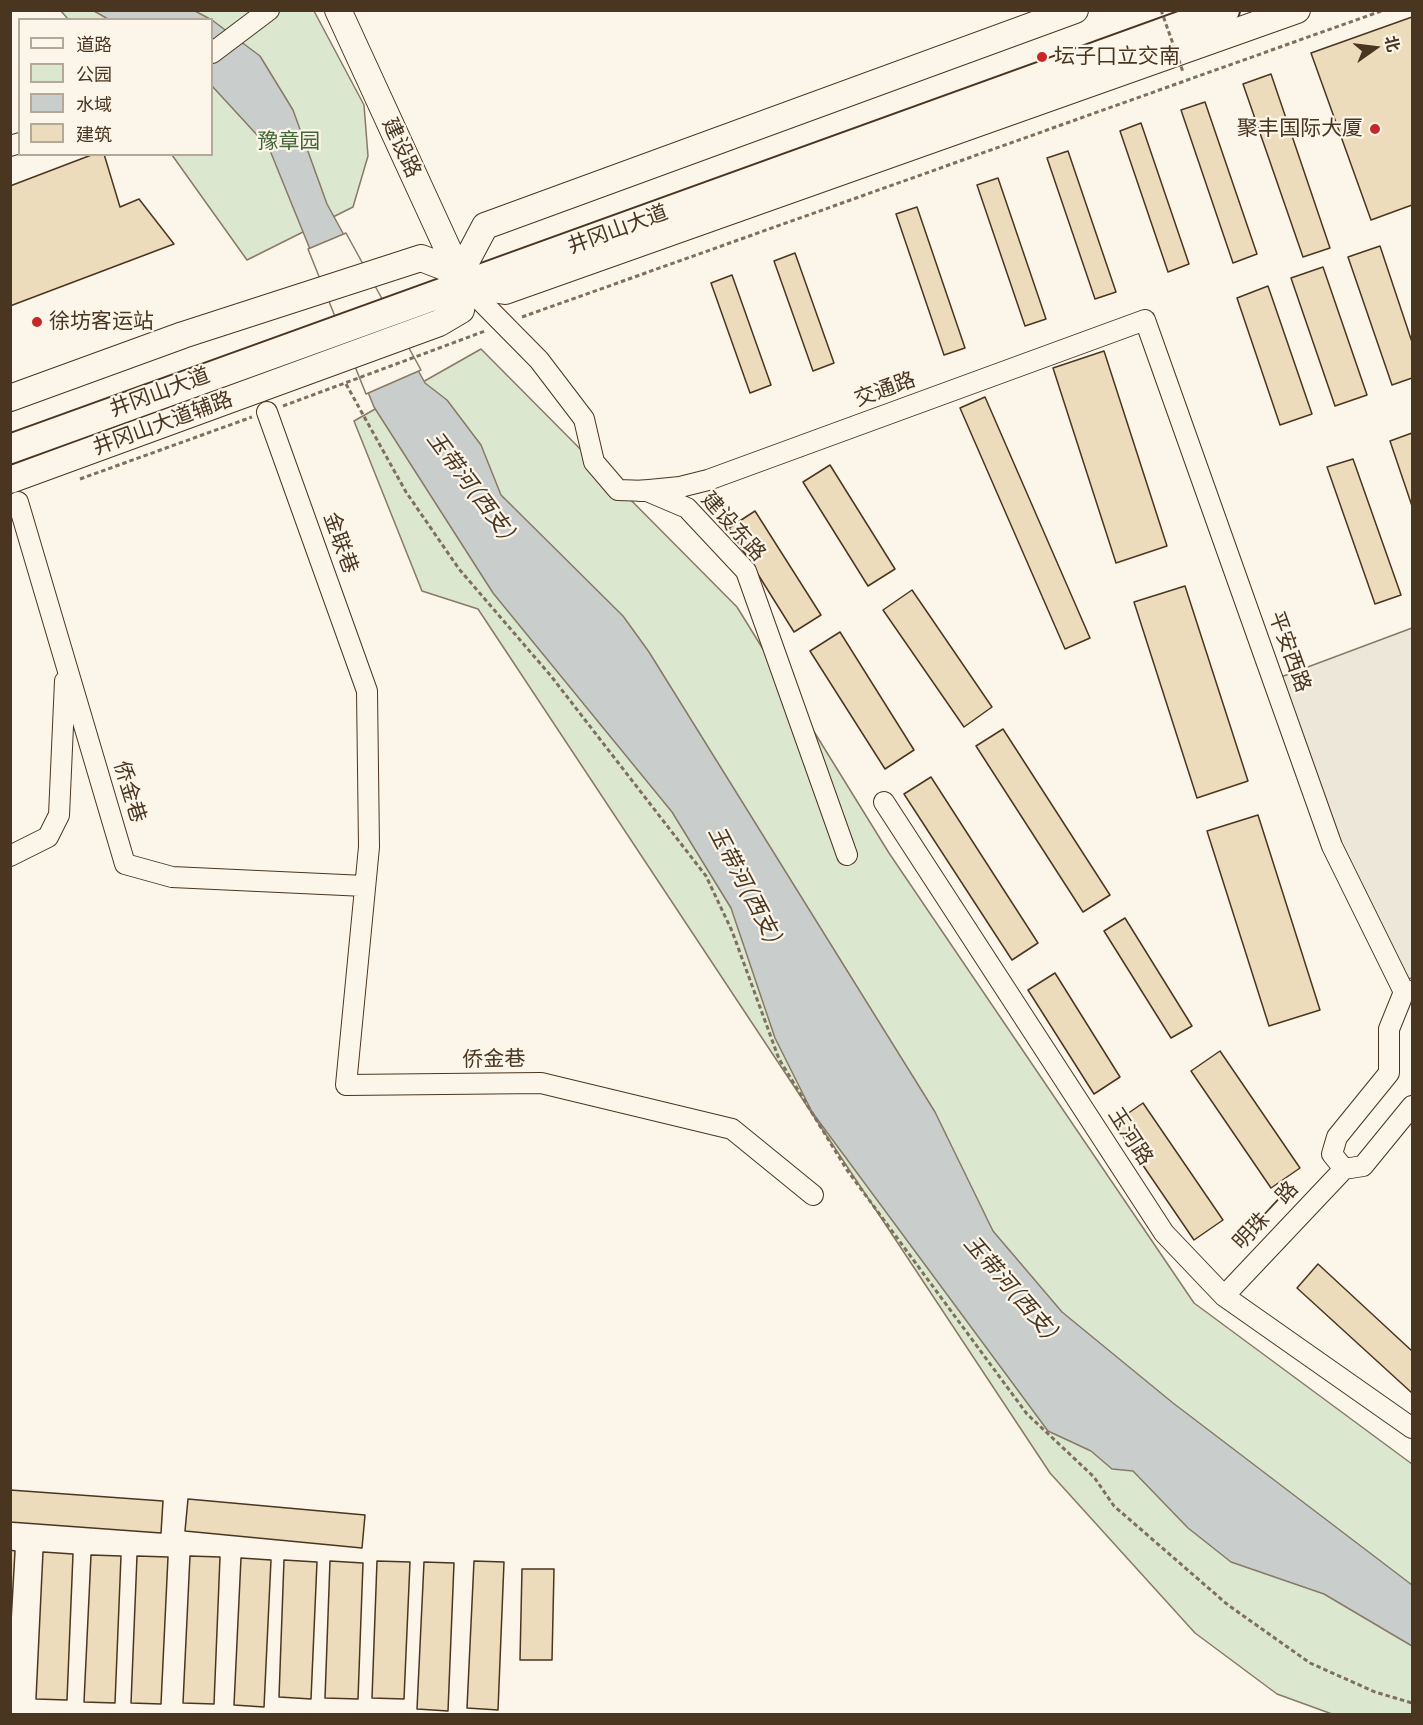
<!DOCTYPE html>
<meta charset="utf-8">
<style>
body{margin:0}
#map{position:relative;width:1423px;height:1725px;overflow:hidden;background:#fbf6e9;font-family:Manrope,"Noto Sans SC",sans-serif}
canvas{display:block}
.frame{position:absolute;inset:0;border:12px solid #4a3520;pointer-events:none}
.legend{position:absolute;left:18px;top:18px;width:195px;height:138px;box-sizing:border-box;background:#fbf6e9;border:2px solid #b4a999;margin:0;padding:8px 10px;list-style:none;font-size:18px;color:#4a3520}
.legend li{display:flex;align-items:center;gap:12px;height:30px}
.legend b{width:30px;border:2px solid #b4a999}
.north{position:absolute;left:1345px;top:18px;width:60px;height:60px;-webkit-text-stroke:4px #fbf6e9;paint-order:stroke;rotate:76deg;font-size:16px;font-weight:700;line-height:24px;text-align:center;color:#4a3520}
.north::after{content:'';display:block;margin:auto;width:21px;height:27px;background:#4a3520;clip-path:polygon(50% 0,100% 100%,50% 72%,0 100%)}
</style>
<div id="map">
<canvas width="1423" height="1725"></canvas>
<div class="frame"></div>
<ul class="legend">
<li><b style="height:8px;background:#fbf6e9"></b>道路</li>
<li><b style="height:16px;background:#dce7d0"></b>公园</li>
<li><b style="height:16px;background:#c9cecd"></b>水域</li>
<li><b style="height:16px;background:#ecdcbc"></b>建筑</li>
</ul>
<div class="north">北</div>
</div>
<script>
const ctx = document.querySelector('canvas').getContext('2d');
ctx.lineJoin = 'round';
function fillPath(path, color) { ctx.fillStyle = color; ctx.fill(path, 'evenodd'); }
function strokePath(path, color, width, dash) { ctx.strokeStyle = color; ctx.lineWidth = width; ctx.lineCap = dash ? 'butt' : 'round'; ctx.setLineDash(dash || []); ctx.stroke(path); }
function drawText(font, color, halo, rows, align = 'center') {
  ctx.font = font + ' Manrope,"Noto Sans SC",sans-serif'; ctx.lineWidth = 4.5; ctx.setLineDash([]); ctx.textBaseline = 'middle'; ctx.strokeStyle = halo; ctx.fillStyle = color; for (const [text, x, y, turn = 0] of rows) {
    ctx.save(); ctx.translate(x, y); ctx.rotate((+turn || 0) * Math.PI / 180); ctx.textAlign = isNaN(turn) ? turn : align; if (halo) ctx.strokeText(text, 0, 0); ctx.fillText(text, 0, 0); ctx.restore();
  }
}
const green = new Path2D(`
 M61,11H314L364,105L368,156L353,207L247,260L172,155L212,154V20L68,19Z
 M481,349L737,607L889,853L1194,1303L1412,1464V1714H1332L1277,1694L1195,1633L1050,1473L478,609L422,591L354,421Z`);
const parking = new Path2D(`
 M1412,628V978L1407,979L1339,843L1281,677Z`);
const water = new Path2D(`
 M94,11H195L210,19H108Z
 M212,20L260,56L293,110L327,204L425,383L447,400L481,445L501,495L623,616L649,652L935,1112L993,1231L1062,1312L1173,1403L1412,1585V1646L1324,1594L1231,1562L1188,1528L1133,1471L1112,1469L1091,1451L1048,1431L812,1112L775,1038L731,908L672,812L493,593L374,407L269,148L212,86Z`);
const pier = new Path2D(`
 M346,233L421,370L366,394L308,249Z`);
const building = new Path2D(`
 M1412,17V205L1371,220L1311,53Z
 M1271,74L1330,248L1303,257L1243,84Z
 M1205,102L1257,254L1233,263L1181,110Z
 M1141,123L1189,264L1168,272L1120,131Z
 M1068,151L1116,292L1095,299L1047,158Z
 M94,154H104L120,207L139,199L174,244L10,306V186Z
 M998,178L1046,319L1025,326L977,185Z
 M917,207L965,348L944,355L896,214Z
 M1380,246L1412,342V378L1392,385L1348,257Z
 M795,253L834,363L813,371L774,261Z
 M1323,267L1367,395L1335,406L1291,278Z
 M732,275L771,385L750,393L711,283Z
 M1268,286L1312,414L1280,425L1237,298Z
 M1104,351L1167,546L1116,563L1053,368Z
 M985,397L1090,638L1065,649L960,408Z
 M1412,433V506L1390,441Z
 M1353,459L1401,595L1375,604L1327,467Z
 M830,465L895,569L868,586L803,482Z
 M755,511L821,615L794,632L729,528Z
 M1185,586L1248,781L1197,798L1134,602Z
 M912,590L992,707L964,727L883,610Z
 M840,632L914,750L885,769L810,651Z
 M1003,729L1110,895L1083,912L976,746Z
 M931,777L1038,943L1012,960L904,794Z
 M1258,815L1320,1010L1269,1026L1207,831Z
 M1125,918L1192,1026L1171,1038L1104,931Z
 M1055,973L1120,1077L1094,1094L1028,990Z
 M1220,1051L1300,1168L1271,1188L1191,1071Z
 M1143,1103L1223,1220L1194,1240L1114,1123Z
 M1318,1264L1412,1351V1393L1297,1288Z
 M10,1490L163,1501L161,1533L10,1522Z
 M188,1499L365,1515L362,1548L185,1531Z
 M10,1550L15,1551L10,1640Z
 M43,1552L73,1554L67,1700L36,1699Z
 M91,1555L121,1556L115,1703L84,1702Z
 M137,1556L168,1557L161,1704L131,1703Z
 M190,1556L220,1557L214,1704L183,1703Z
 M241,1558L271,1560L264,1707L234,1705Z
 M284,1560L317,1562L311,1699L279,1697Z
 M330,1561L363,1563L358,1699L325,1698Z
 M377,1561L410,1562L404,1699L372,1698Z
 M474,1561L504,1562L498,1710L467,1708Z
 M424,1562L454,1563L448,1711L417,1709Z
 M522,1569H554L552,1660H520Z`);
const path = new Path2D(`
 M522,317L1384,10
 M346,384L406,492L459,569L551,676L706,876L732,931L779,1059L847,1170L1027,1414L1094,1477L1114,1506L1228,1605L1310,1663L1375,1692L1412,1703
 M283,406L485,331
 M80,479L252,417`);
const minor = new Path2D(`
 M212,53L269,10
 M10,146L20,143
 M465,285L539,360L584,419L594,462L618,490L647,491L687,508L746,571L847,855
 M267,412L367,691L369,847L346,1085L541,1083L732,1129L813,1195
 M639,491L680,487L708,480L1145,320L1332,846L1404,992
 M18,502L125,864L172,877L365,886
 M884,802L1164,1233L1224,1296L1412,1428
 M10,856L48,837L59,815L65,681
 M1412,991L1404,992L1389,1029V1073L1337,1137L1332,1154L1344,1169L1363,1166L1412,1106
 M1224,1296L1344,1169`);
const major = new Path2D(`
 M338,10L462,280
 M465,285L505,291L1297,10
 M10,398L183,335L421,258L460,273L485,226L1075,10
 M10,480L439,323L461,310L465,285`);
const highway = new Path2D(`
 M10,449L1225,10`);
const pathBridge = new Path2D(`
 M1161,10L1183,72`);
const markers = [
 [1042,57,6,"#c62828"],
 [1375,129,6,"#c62828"],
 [37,322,6,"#c62828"]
];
const poiNames = [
 ["坛子口立交南",1054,57],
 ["聚丰国际大厦",1363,129,"right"],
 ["徐坊客运站",49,322]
];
const parkNames = [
 ["豫章园",289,142]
];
const streetNames = [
 ["建设路",401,148,65],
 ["井冈山大道",618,230,-20],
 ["交通路",885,390,-20],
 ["井冈山大道",160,393,-20],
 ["井冈山大道辅路",163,424,-20],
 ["建设东路",733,527,48],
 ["金联巷",340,543,70],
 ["平安西路",1289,652,70],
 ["侨金巷",129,792,73],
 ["侨金巷",494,1060,-1],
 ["玉河路",1130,1137,57],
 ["明珠一路",1266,1216,-47]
];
const waterNames = [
 ["玉带河(西支)",470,486,53],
 ["玉带河(西支)",744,885,62],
 ["玉带河(西支)",1010,1288,49]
];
fillPath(green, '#dce7d0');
strokePath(green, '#887966', 1.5);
fillPath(parking, '#ede7d9');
strokePath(parking, '#887966', 1.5);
fillPath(water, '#c9cecd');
strokePath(water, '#887966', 1.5);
fillPath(pier, '#fbf6e9');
strokePath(pier, '#887966', 1.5);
fillPath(building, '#ecdcbc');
strokePath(building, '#4a3520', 1.5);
strokePath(minor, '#4a3520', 22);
strokePath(major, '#4a3520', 28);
strokePath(highway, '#4a3520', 32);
strokePath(path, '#7f6f5c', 3, [4.5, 3]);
strokePath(minor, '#fbf6e9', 20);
strokePath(major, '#fbf6e9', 26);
strokePath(highway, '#fbf6e9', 28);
strokePath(pathBridge, '#7f6f5c', 3, [4.5, 3]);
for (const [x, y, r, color] of markers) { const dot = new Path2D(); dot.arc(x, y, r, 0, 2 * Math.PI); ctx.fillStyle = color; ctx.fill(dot); strokePath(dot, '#fbf6e9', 2); }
drawText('21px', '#4a3520', '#fbf6e9', poiNames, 'left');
drawText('21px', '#436837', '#fbf6e9', parkNames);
drawText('21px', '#4a3520', '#fbf6e9', streetNames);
drawText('italic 22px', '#4a3520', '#fbf6e9', waterNames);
</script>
